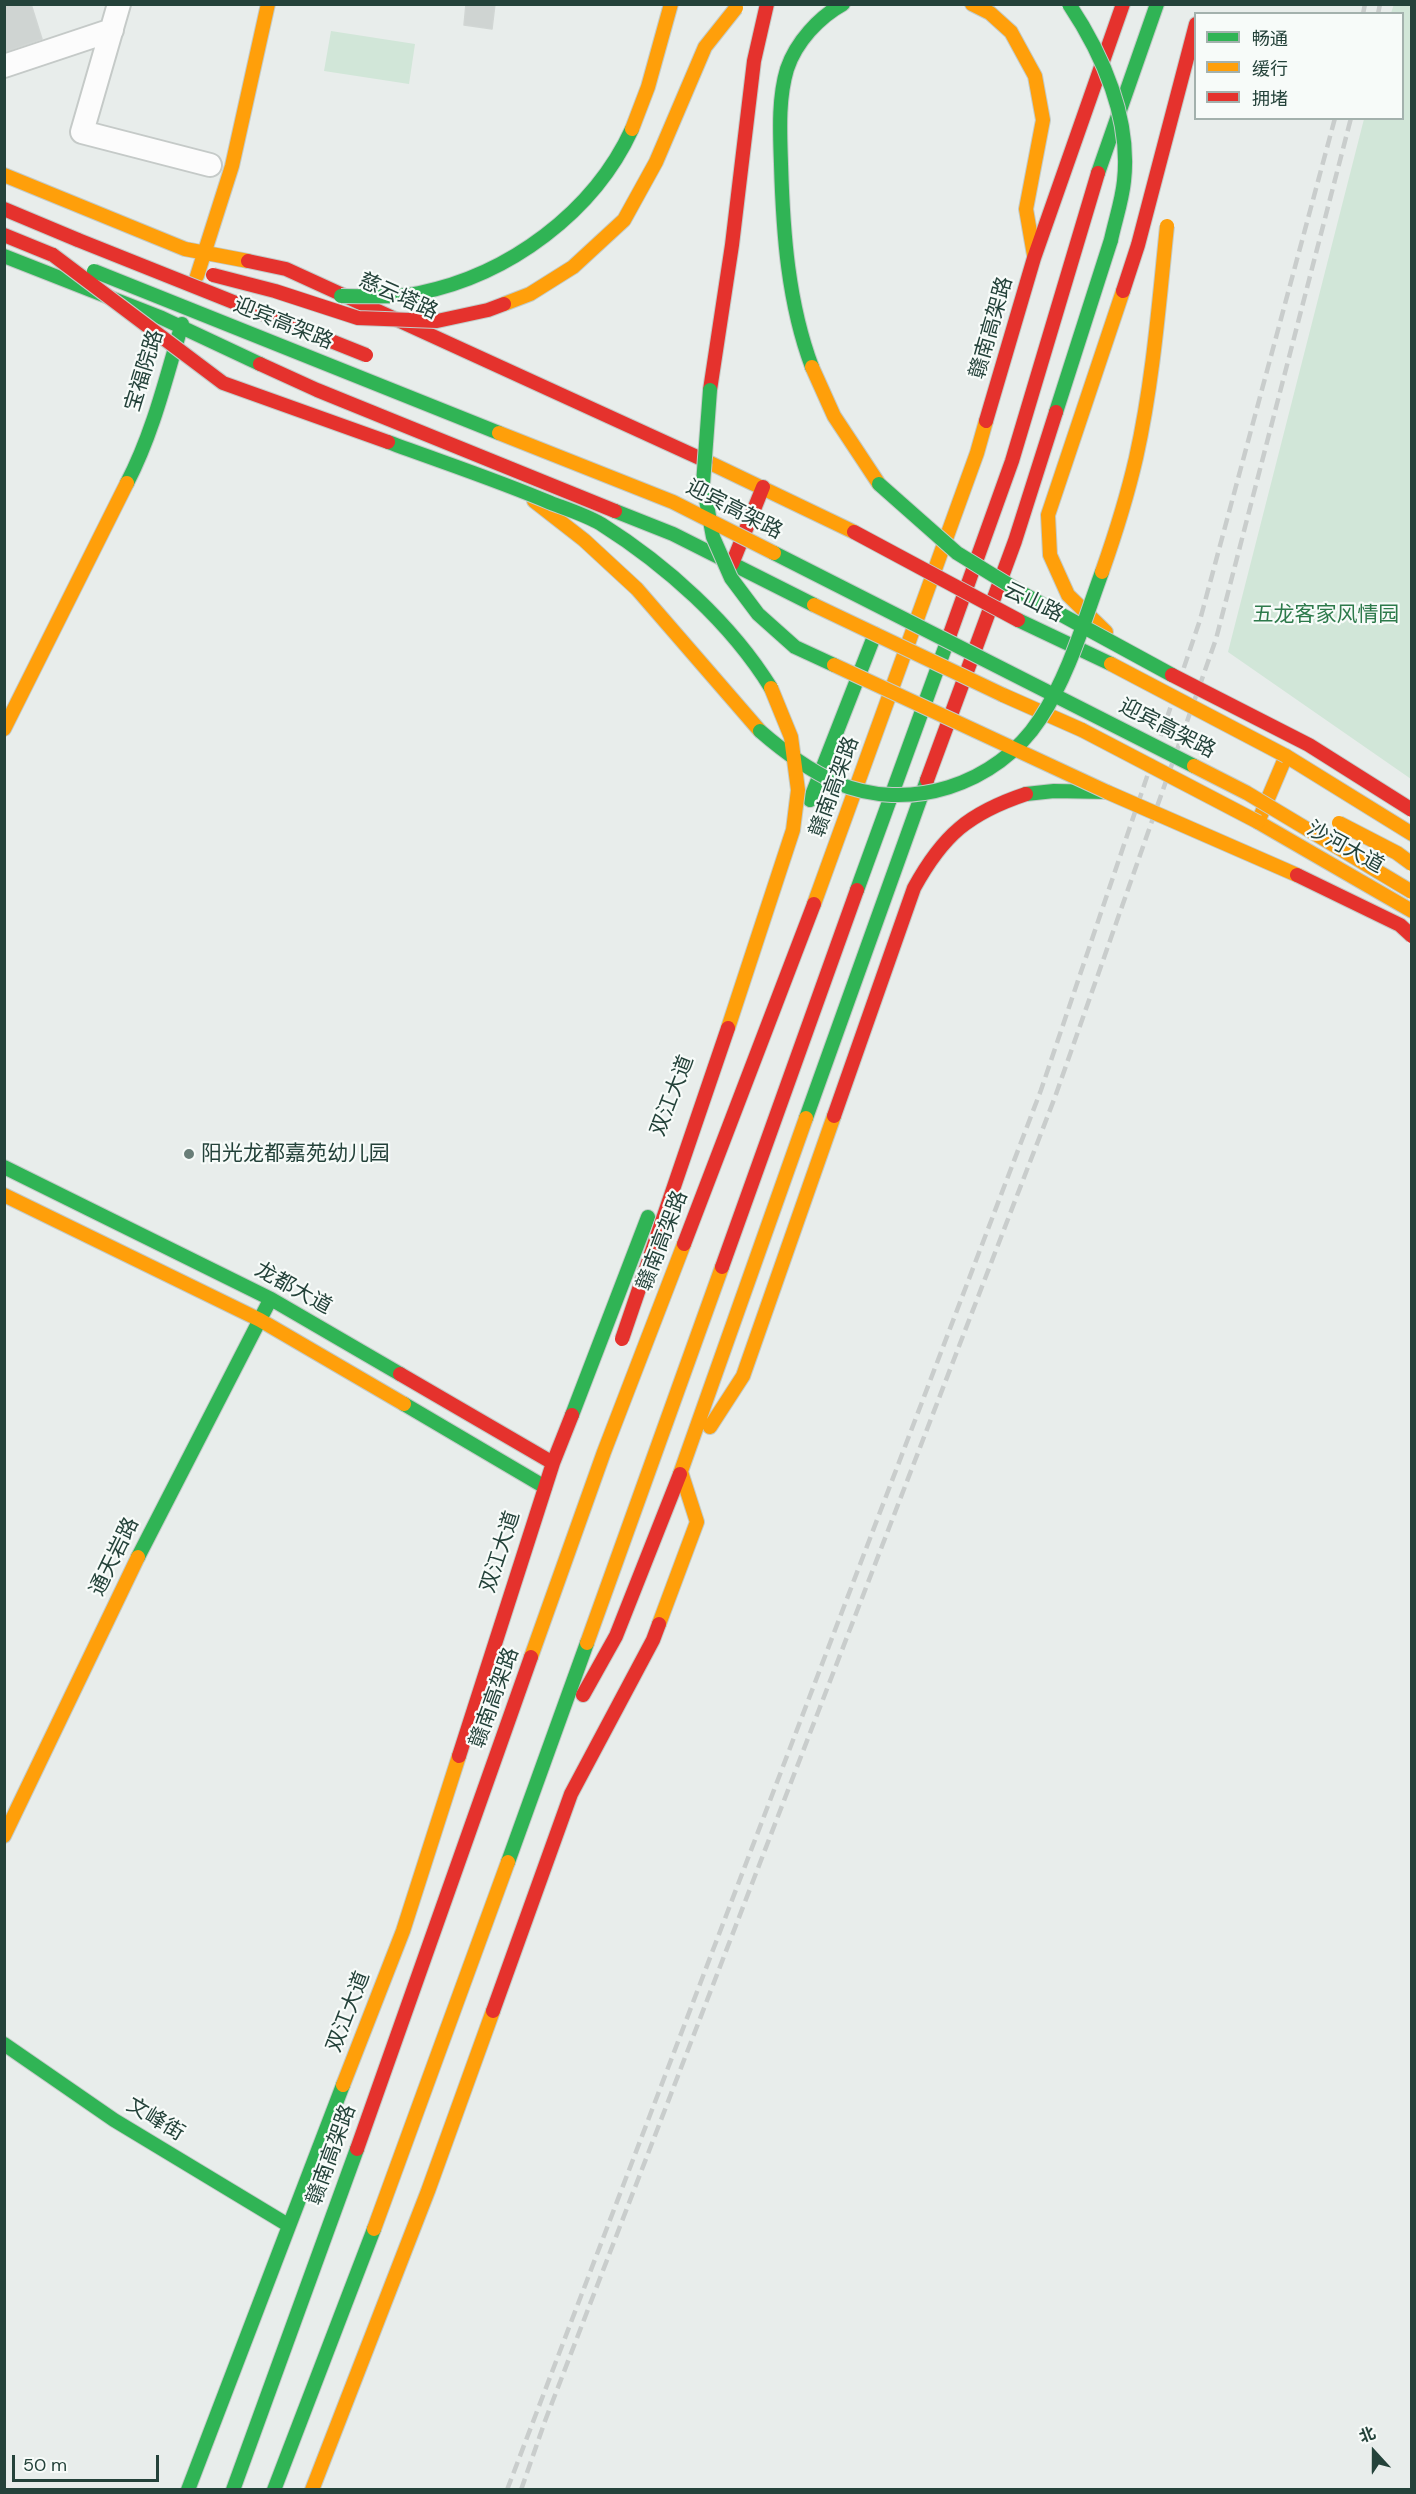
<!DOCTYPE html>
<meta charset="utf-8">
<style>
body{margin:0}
#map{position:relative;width:1416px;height:2494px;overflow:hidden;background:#e8edeb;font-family:"DM Sans","Noto Sans SC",sans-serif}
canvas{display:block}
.frame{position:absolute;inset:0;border:6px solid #24423a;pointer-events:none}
.legend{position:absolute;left:1194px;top:12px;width:210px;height:108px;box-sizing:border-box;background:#f7fbf9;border:2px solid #a3b1ad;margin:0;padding:8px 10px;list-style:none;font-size:18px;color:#24423a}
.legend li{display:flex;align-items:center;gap:12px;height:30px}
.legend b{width:30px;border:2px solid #a3b1ad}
.north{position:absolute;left:1344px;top:2422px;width:60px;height:60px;-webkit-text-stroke:4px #f7fbf9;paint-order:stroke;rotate:339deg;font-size:16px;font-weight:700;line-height:24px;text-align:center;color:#24423a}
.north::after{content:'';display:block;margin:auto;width:21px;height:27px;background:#24423a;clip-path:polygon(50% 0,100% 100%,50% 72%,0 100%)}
.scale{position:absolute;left:12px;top:2455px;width:147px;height:27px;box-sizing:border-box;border:3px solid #24423a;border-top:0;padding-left:8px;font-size:18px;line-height:21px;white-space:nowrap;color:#24423a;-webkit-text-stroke:4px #f7fbf9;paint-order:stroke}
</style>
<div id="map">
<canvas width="1416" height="2494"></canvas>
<div class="frame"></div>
<ul class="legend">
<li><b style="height:8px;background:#30b455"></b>畅通</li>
<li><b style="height:8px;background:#ff9f0a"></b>缓行</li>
<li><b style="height:8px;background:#e5322d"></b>拥堵</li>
</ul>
<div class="north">北</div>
<div class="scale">50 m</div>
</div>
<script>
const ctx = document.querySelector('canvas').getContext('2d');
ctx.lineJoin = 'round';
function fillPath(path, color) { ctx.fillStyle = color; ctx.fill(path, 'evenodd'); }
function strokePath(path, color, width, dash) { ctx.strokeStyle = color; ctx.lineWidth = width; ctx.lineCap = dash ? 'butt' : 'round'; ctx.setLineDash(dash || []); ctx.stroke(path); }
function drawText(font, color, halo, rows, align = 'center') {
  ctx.font = font + ' "DM Sans","Noto Sans SC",sans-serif'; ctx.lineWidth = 4.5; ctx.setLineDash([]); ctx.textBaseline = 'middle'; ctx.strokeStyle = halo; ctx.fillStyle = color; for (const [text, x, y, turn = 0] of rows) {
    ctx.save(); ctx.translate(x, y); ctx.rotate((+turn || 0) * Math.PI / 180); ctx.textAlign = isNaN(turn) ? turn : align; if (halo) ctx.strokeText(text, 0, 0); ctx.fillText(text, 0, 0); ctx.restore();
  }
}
const green = new Path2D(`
 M1394,4L1412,5L1411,779L1228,652L1364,119L1402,118V14L1391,13Z
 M331,31L415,44L409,84L324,71Z`);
const building = new Path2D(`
 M4,4H31L42,39L4,52Z
 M466,4H495L492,29L464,25Z`);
const street = new Path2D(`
 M119,4L82,132L210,165
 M4,66L112,30`);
const fast = new Path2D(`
 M1098,173L1157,4
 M4,256L162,318L260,364
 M812,367C788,303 783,233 781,164C780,133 778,99 787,69C796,42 819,17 843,4
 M1056,412L1111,240
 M127,483C153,433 166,378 182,324
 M615,511L673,534L814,605
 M1018,620L1111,664
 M1026,794L1054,791L1107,792
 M810,800L875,634
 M857,890L950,634
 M806,1118L927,780
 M4,1167L271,1299L400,1374
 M404,1404L545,1487
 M572,1415L648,1217
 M138,1557L269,1302
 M508,1862L587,1643
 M4,2044L114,2120L288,2225
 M188,2490L343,2085
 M233,2490L357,2149
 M274,2490L374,2229`);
const slow = new Path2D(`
 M972,4L990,13L1011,32L1035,76L1043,120L1026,209L1034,255
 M4,175L185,249L248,261
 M197,276L232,166L268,4
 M812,367L834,416L879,484
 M706,461L854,532
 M534,501L584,540L637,589L760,731
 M1106,632L1068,595L1050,555L1048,515L1123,291
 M1003,695L1082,730
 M4,729L127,483
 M1412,834L1286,756L1258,822L1412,911
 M814,904L977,453L986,421
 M4,1195L260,1320L404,1404
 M710,1427L743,1376L834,1116
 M680,1474L806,1118
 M659,1624L697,1522L681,1472
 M587,1643L722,1267
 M531,1657L604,1452L684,1244
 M4,1836L138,1557
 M343,2085L403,1931L459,1756
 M374,2229L508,1862
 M312,2490L428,2191L493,2011`);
const jam = new Path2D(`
 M4,209L78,240
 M4,235L53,255
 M248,261L286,269L706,461
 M1123,291L1138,245L1196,24
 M260,364L317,390L615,511
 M710,390L732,245L754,61L767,4
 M986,421L1034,258L1123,4
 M732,564L763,487
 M950,634L1012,461L1098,173
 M927,780L1015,541L1056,412
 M834,1116L914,888C943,835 969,813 1026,794
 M684,1244L814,904
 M722,1267L857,890
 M400,1374L553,1463
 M583,1695L616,1636L680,1474
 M459,1756L553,1463L572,1415
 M493,2011L571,1794L653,1640L659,1624
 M357,2149L531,1657`);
const rail = new Path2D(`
 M1363,14L1365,4
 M1378,14L1380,4
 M507,2490L1041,1090L1200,620L1335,118
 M521,2490L545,2421L1055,1097L1216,639L1351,118`);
const fastBridge = new Path2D(`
 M1069,4C1103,55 1131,119 1124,181C1122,201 1115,221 1111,240
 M94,271L499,433
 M341,296C367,296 393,298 419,293C509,275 594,212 632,129
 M710,390L703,484L713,537L731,578L758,614L795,647L834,665
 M388,442C442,462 497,480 551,503C567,509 586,515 601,524C666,565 731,623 771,688
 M879,484L957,553L1027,596L1172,675
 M774,553L1194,766
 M760,731C783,751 807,769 835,782C908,814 997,785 1040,719C1069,675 1084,621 1102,572`);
const slowBridge = new Path2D(`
 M632,129L648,87L671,4
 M504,304L530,294L573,267L624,220L656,162L705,47L736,8
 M499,433L673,502L774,553
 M1102,572C1115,535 1127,497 1136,458C1153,382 1159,303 1167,226
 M814,605L1003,695
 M1111,664L1286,756
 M834,665L1107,792L1297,875
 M1082,730L1258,822
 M1194,766L1247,793L1412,892
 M1339,823L1397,853L1412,864
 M728,1028L793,830L798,790L791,737L771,688`);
const jamBridge = new Path2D(`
 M78,240L366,355
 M53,255L223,383L388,442
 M213,275L275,291L358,318L437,321L488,310L504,304
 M854,532L1018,620
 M1172,675L1309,745L1412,810
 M1297,875L1400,925L1412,936
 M622,1339L728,1028`);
const markers = [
 [189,1154,6,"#697e78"]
];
const streetNames = [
 ["慈云塔路",398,297,24],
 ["迎宾高架路",283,324,22],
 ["赣南高架路",992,328,-74],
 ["宝福院路",145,371,-73],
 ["迎宾高架路",734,510,27],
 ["云山路",1033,603,26],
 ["迎宾高架路",1167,729,27],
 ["赣南高架路",835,787,-70],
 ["沙河大道",1345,848,29],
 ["双江大道",673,1096,-69],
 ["赣南高架路",663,1241,-69],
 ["龙都大道",293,1289,29],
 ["双江大道",501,1552,-72],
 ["通天岩路",115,1557,-64],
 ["赣南高架路",495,1698,-70],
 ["双江大道",349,2012,-69],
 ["文峰街",155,2120,31],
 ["赣南高架路",332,2155,-70]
];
const parkNames = [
 ["五龙客家风情园",1326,615]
];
const poiNames = [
 ["阳光龙都嘉苑幼儿园",201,1154]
];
fillPath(green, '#d1e6d8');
fillPath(building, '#cfd4d2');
strokePath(building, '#d1d6d4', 1.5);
strokePath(street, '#c5cac8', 26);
strokePath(fast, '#c3cbc8', 16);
strokePath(slow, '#c3cbc8', 16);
strokePath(jam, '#c3cbc8', 16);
strokePath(street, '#fcfcfc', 22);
strokePath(fast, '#30b455', 14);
strokePath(slow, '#ff9f0a', 14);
strokePath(jam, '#e5322d', 14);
strokePath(rail, '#c9cdcc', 4.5, [12, 6]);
strokePath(fastBridge, '#c3ccc9', 16, []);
strokePath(slowBridge, '#c3ccc9', 16, []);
strokePath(jamBridge, '#c3ccc9', 16, []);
strokePath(fastBridge, '#30b455', 14);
strokePath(slowBridge, '#ff9f0a', 14);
strokePath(jamBridge, '#e5322d', 14);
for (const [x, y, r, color] of markers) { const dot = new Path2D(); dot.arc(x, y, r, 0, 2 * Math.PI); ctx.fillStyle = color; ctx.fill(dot); strokePath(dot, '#f7fbf9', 2); }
drawText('21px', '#24423a', '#f7fbf9', streetNames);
drawText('21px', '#2d7a4b', '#f7fbf9', parkNames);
drawText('21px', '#24423a', '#f7fbf9', poiNames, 'left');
</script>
